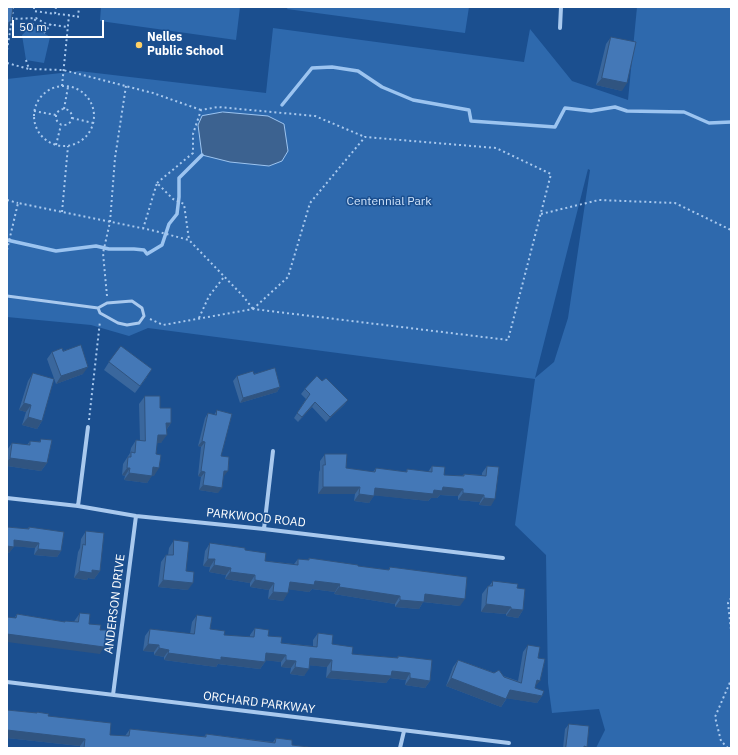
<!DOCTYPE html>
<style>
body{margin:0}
#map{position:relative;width:738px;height:755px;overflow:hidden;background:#1b4f8f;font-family:"IBM Plex Sans",sans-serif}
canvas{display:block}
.frame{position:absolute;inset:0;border:8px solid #fff;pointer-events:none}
.scale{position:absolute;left:12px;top:20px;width:92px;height:18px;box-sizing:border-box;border:2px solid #fff;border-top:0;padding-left:5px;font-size:12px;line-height:14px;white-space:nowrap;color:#fff;-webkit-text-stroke:3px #1b4f8f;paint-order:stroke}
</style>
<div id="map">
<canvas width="738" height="755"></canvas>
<div class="frame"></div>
<div class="scale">50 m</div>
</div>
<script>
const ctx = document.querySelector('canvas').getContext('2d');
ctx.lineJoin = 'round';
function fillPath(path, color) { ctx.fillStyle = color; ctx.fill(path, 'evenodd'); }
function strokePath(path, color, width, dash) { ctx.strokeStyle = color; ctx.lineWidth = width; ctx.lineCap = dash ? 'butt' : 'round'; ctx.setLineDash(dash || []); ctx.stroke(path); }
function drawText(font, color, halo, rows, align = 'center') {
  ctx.font = font + ' "IBM Plex Sans",sans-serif'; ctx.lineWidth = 3; ctx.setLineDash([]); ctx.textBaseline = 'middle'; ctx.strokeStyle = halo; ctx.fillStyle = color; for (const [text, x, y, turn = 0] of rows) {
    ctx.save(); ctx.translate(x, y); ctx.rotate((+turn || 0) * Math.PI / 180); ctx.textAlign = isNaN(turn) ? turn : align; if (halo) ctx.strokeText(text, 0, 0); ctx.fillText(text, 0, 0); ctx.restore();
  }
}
const green = new Path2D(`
 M101,7H240L236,40L100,21Z
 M288,7H469L465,33L287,9Z
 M637,7H731V748H596L605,730L599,709L552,713L548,683L546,555L515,525L535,379L148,328L129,336L91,325L7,317V79L79,71L266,93L273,28L524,62L530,29L572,81L628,100ZM588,169L590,170L568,318L554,362L535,378Z
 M32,25L50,37L44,63L26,60L22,35Z`);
const water = new Path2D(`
 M223,112L268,116L284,124L288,151L282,161L269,166L230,162L202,155L198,125L202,116Z`);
const stream = new Path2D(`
 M282,105L312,68L332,67L358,71L382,87L413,100L469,110L471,121L555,127L565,108L591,111L615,107L627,111L684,112L709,123L731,122
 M7,240L56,251L96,246L109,249H134L144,250L147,254L162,245L169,224L177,214L179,197V178L202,155`);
const path = new Path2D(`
 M34,7V11L55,14
 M56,7L55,14L69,15
 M12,19L13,7
 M32,25L36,18
 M44,33L51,24
 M7,50L12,19L36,18L46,24L68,27
 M26,60L29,69L63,70L153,93L201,110
 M7,63L29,69
 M34 116a30 30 0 1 1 60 0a30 30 0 1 1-60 0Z
 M62,86L69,15L78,17L79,7
 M56 117a8 8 0 1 1 16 0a8 8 0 1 1-16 0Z
 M64,109L68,87
 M34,111L56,115
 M72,118L93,123
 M56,145L61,125
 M157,183L193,153V134L201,110L218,107L315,116L365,137
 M7,200L18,203
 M62,212L68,146
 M541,214L599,200L675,203L731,230
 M143,229L157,183L173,199L184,204L189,240
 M7,250L18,203L151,230L189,240L243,296L253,309
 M107,296L103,253L110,222L115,158L126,86
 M199,318L209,296L224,277
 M150,319L163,325L253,309L508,340L551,174L496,148L365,137L310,203L288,277L253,309
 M89,420L100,321
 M731,598L728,603L731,630
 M728,748L721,741L715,717L731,680`);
const service = new Path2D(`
 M7,296L98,308L107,303L132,301L142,308L144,316L139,323L127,325L118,323L100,313L98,308`);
const minor = new Path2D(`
 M560,28L561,7
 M7,498L78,506L136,516L264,529L503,558
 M78,506L88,427
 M264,529L273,451
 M7,682L509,743
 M113,695L136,516
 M400,748L404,731`);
const wall = new Path2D(`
 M611,37L622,91L596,85L606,44Z
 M63,351L83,374L56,384L47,359L52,352Z
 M109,362L147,377L135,393L104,370Z
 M33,373L42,421L37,429L22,425L26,412L19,410L28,381Z
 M254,374L280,387L277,392L240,403L233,381L237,376Z
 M322,381L348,400L344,405L326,422L312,407L298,422L294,418L306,399L301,394L305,389Z
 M145,396L160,408L171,423L167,429L161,443H157L154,476L152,475L147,483L124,480L125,476L122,475L123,464L130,453L131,448L136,440L140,441L139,404Z
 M217,410L221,456L224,476H223L218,493L199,490L201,477L198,476L201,447L198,446L205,418L208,413L214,415Z
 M41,439L47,463L41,471L7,466V450L12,443L27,445L30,441L39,442Z
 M325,454L346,468L373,472L376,468L406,472L407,469L428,472L432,466L444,475L462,476L464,474L482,475V473L487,466L491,506L479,505L480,502L458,500V496L440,495L437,498H431L428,501L374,495L369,503L354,501L355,494H318L319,472L320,470V461Z
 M7,527L27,529L29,527L61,551L57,557L34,555L35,548L14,546L9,553L7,552Z
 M86,531L100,571L94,579L88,578L87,580L74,578L78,552L80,548L81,539Z
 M174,540L186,571L188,590L158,587L161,562L166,555H168L169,548Z
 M210,543L245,550L265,561L294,564L298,559L308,560L309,558L358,566L388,570L390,567L460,606L423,602L419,609L395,607V604L334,594L335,592L312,589L309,592L289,589L283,601L268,599L269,590L250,587V583L225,579L226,575L209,572L210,567L203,566L205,551Z
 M493,581L517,588L523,610L518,618L506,616V614L481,612L482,594L488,586H489Z
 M80,613L89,624L100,630V654L15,617L17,614L64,622L65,621L74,622L75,620Z
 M197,615L210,629L224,635L250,637V635L255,628L281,643L313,646V640L318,633L332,644L352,654L397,658L398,656L430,681L425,688L405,685L406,680L390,678L386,683L326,678L327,667L309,665L304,676L290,674L291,668L281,667V662L266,660L265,662L260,669L218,664L216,667L164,660V657L154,655V652L143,651L145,636L150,629L190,634L192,622Z
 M528,645L538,658L535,688L542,696L537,703L507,698L501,707L446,686L453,667L458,660L518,681L523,652Z
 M7,710L36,713L37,712L48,716L110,735L125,736L130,729L204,737L206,734L273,742L276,738L292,745L317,748H80V746L7,738Z
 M569,724L586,748H563L565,729Z`);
const shadedWall = new Path2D(`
 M602,78L627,83L622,91L596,85Z
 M88,367L83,374L56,384L61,376Z
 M280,387L277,392L240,403L243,398Z
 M348,400L344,405L326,422L330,417Z
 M315,402L312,407L298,422L302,417Z
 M24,403L31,405L26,412L19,410Z
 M28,417L42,421L37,429L22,425Z
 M166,423H171L166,430Z
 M158,435H167L161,443H153Z
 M202,441L205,442L201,447L198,446Z
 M10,458L47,463L41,471L7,466V462Z
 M153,467L159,468L154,476L148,475Z
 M127,468H130L125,476L122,475Z
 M201,471L205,472L201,477L198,476Z
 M224,471H228L224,476H221Z
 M129,473L152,476L147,483L124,480Z
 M203,485L222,488L218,493L199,490Z
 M323,487H360L355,494H318Z
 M443,487L463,489L458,496L440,495L437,498H431L428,501L370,495L375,488L434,490Z
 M463,493L484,495L480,502L458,500Z
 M359,494L374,496L369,503L354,501Z
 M484,498L495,499L491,506L479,505Z
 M14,540L39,543L35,548L10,546Z
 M7,546L14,547L9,553L7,552Z
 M38,549L61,551L57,557L34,555Z
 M208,559H215L210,567L203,566Z
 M214,565L231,568L226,575L209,572Z
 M92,570L100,571L94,579L88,578L87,580L74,578L79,571Z
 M230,572L255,575L250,583L225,579Z
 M163,580L193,583L188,590L158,587Z
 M255,580L274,583L269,590L250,587Z
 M315,581L340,584L335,592L312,589L309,592L285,589L290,582Z
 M339,587L400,596L395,604L334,594Z
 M273,592L288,593L283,601L268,599Z
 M425,594L465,599L460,606L423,602L419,609L395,607L400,600Z
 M486,604L511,607L506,614L481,612Z
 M511,609L523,610L518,618L506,616Z
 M7,634L104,647L100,654L7,642Z
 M148,644L159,645L154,652L143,651Z
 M159,648L169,650L164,657L154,655Z
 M168,653L221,657L265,662L260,669L218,664L216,667L164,660Z
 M266,653L286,655L281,662L262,660Z
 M310,658L332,660L327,667L305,665Z
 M286,660L296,661L291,668L281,667Z
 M295,667L309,669L304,676L290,674Z
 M331,671H392L410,673L406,680L390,678L386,683L326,678Z
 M410,678L430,681L425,688L405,685Z
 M451,678L506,699L501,707L446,686Z
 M537,680L540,681L534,688Z
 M510,690L542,696L537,703L504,698Z
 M7,730L85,739L80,746L7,738Z`);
const building = new Path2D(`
 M7,7H13L11,22H9L7,42Z
 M611,37L636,42L627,83L602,78Z
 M81,345L88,367L61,376L52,352L62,348L63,351Z
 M121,346L152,369L140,386L109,362Z
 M275,368L280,387L243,398L237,376L253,371L254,374Z
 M33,373L54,379L42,421L28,417L31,405L24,403Z
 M317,376L322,381L326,378L348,400L330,417L315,402L302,417L297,413L310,394L305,389Z
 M145,396H160V408H171V423H166L167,435H158L156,454L161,455L159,468L153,467L152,476L129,473L130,468H127L128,457H131V452L135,453L136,440L145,441Z
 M217,410L232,414L221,456L229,457L228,471H224L222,488L203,485L205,472L201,471L205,442L202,441L208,413L216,415Z
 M41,439L52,440L47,463L10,458L12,443L30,445V441L40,442Z
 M325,454H347L346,468L375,472L376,468L407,472V469L432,472V466L445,467L444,475L464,476V474L486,476L487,466L499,467L495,499L484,498V495L463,493V489L443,487L442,491L434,490L433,494L375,488L374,496L359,494L360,487H323V465H325Z
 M7,527L29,529V527L64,532L61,551L38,549L39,543L14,540V547L7,546Z
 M86,531L104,533L100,571L92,570V573L79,571L83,544L85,545Z
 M174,540L189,542L186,571L194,572L193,583L163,580L166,555H173Z
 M210,543L245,548V550L266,553L265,561L298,565V559L309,560V558L358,565V566L389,570L390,567L467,577L465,599L425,594L424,602L400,600V596L339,587L340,584L315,581L314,585L290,582L288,593L273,592L274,583L255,580V575L230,572L231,568L214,565L215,559H208Z
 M493,581L518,584L517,588L525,589L523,610L511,609V607L486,604L488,586H492Z
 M80,613L90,614L89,624L101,625L100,630H107L104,647L7,634V617L16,618L17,614L65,622V621L78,622Z
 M197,615L212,617L210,629L225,631L224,635L254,637L255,628L269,630L268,636L282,637L281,643L317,647L318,633L333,635L332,644L353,647L352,654L398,658V656L432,660L430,681L410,678V673L392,671L391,676L331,671L332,660L310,658L309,669L295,667L296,661L286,660V655L266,653L265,662L221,657V660L168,653L169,650L159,648V645L148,644L150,629L194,634Z
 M528,645L540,647L538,658L545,659L540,681L537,680L535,688L544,691L542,696L510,690L506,699L451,678L458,660L494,673L499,670L504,677L521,683Z
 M7,710L37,713V712L49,714L48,716L111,723L110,735L129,736L130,729L206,737V734L275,743L276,738L292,740V745L317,748H84L85,739L7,730Z
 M569,724L589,726L587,747L584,746V748H566Z`);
const markers = [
 [139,45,4,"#ffd166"]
];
const poiNames = [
 ["Nelles",147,38],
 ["Public School",147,52]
];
const parkNames = [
 ["Centennial Park",389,202]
];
const streetNames = [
 ["PARKWOOD ROAD",256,518,6],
 ["ANDERSON DRIVE",115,604,-83],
 ["ORCHARD PARKWAY",259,703,7]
];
fillPath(green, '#2e69ad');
fillPath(water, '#3c6290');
strokePath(water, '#9cc4f0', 1);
strokePath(stream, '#9cc4f0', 3.5);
strokePath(path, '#a9c9ee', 2, [2, 3]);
strokePath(service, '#a9c9ee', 3);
strokePath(minor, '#a9c9ee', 4);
fillPath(wall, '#3a679d');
fillPath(shadedWall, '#305480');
fillPath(building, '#4478b7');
strokePath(building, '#305480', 1);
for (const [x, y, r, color] of markers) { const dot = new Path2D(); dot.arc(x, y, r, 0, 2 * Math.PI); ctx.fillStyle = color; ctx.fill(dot); strokePath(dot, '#1b4f8f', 1.5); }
drawText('bold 12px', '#fff', '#1b4f8f', poiNames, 'left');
drawText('12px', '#cfe3fa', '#1b4f8f', parkNames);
drawText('12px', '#fff', '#1b4f8f', streetNames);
</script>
